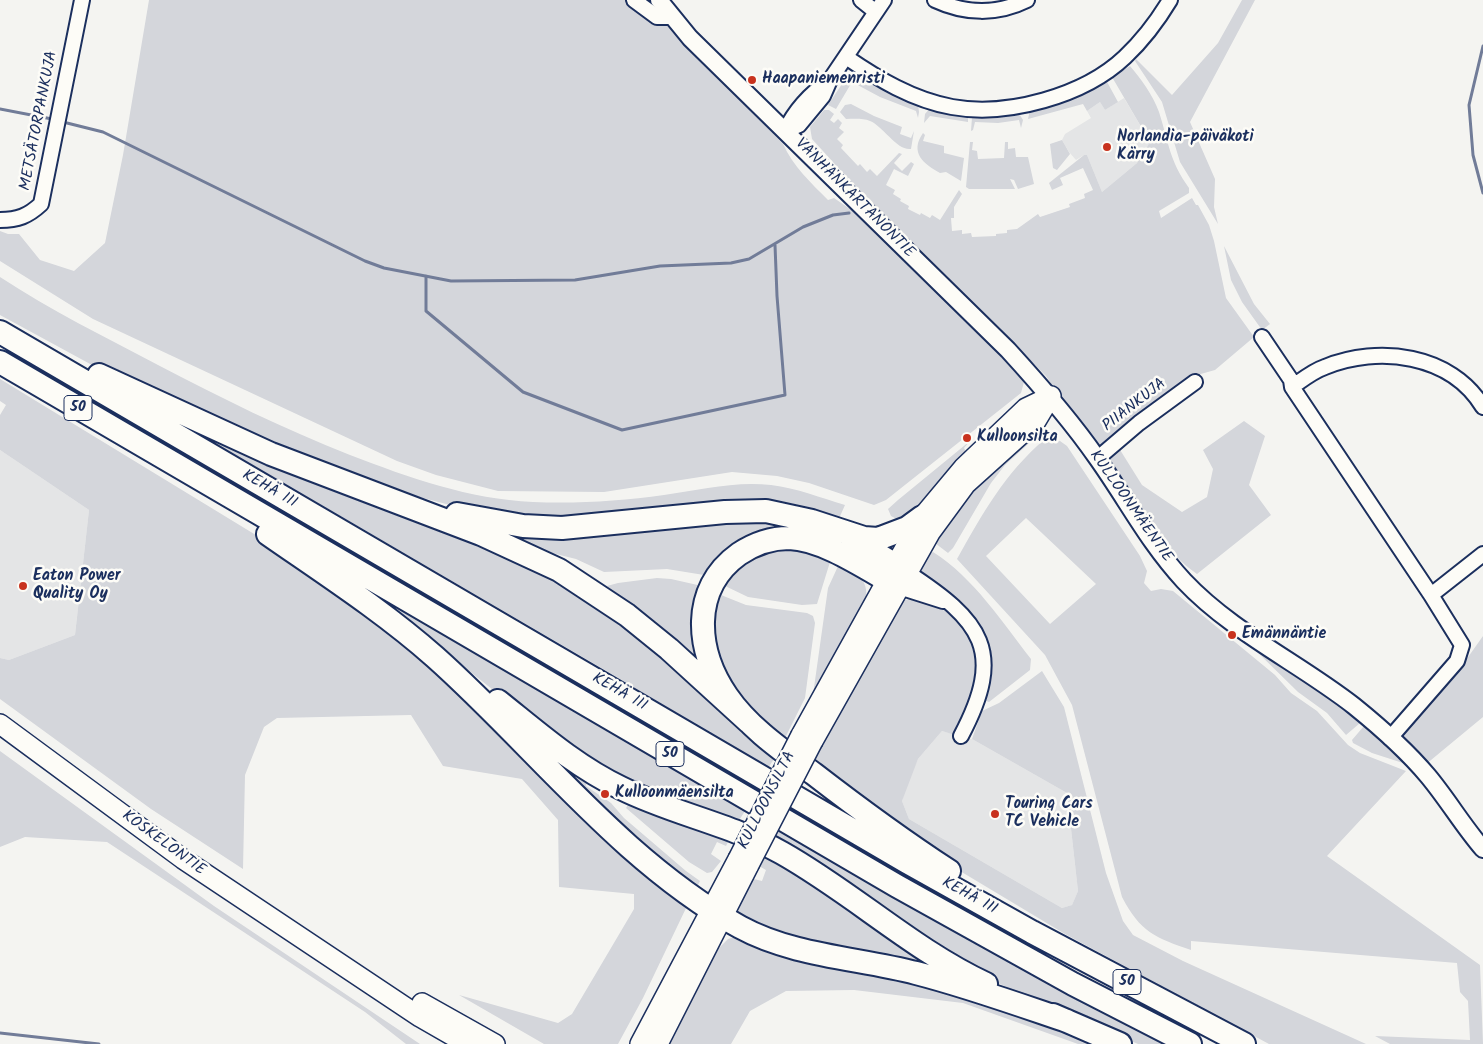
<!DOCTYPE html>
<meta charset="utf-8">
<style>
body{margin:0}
canvas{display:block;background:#f4f4f1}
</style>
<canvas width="1483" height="1044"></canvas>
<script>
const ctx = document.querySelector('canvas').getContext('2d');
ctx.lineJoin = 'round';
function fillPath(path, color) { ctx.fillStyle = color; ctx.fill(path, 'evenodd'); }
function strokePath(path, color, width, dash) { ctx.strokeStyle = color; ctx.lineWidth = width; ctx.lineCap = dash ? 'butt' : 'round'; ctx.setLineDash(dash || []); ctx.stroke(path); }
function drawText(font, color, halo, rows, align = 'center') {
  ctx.font = font + ' Kalam,sans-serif'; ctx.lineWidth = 5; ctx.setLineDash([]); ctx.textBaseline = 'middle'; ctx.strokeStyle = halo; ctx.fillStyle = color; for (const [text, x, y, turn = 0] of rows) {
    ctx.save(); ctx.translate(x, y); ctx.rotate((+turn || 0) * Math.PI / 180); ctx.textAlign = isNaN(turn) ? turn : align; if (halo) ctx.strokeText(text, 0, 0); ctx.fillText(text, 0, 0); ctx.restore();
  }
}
const built = new Path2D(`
 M1124,98L1150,142L1137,163L1102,192L1087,155H1084L1076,160L1069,152L1062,140L1065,134L1091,118L1087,111L1100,102L1105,110Z
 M0,450L89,510L75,635L9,660L0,658Z
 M942,731L972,739L1067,793L1078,891L1072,905L1062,908L909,819L902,801L906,784L918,759Z`);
const green = new Path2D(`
 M149,0H651L699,56L783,144C793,166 811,183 828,200L834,198L863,218L969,322L1024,382L1021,393L886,500L874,505L809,483L777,476L732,472L604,492L498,491L436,475L397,461L93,319L0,261V231L8,234H19L40,260L74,271L105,243L123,155Z
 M1242,0H1255L1190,122L1215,179L1214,207L1218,224L1180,162L1162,102L1135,61L1136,59L1172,95L1218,43Z
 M1130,66C1141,79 1153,95 1159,112C1169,143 1169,160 1189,188V193L1159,211L1161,218L1192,198L1196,205H1198L1209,225L1214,241L1226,298L1254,337L1215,370L1190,377L1112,437L1142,485L1182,512L1207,497L1213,469L1203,450L1244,421L1265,436L1249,485L1271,515L1197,574C1164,551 1147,517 1125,485C1099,448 1070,414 1046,376L853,184L812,139L810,127L824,110H829L834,114L830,120L834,123L838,119L842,123L839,128L844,132L837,139L843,145L841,148L858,166L860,164L867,172L870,169L877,176L899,153L902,154L894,163L902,171L911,162L914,164L908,176L894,169L886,185L895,190L893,194L901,199L900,201L909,206L908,209L920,215L921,213L930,218L932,215L940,220L959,190L962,194L954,207V218H951L952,231L962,230V234L971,233L972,237L996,236V234L1007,233V230L1017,229L1038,214L1040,217L1070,207L1069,204L1085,198L1084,194L1093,190L1083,168L1060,178L1063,185L1052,190L1049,183L1084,155H1087L1102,192L1137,163L1150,142L1112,77Z
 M856,74L884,90L918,104L919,112L918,118L916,111L880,97L852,82L836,109L828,105L848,75Z
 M1106,80L1118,102L1105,110L1100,102L1087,111L1083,104L1028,119L1030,110L1068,99Z
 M851,104L874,116L902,127L900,134L911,138L914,131L911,149C897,151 883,126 870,121C863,118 853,119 846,119L840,112L845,105Z
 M930,108L968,115V122L930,116L924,123L925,114Z
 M1018,112L1023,120L1021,128L1019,120L998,123L975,122L973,130L971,131L972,117L975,115Z
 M923,133L925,135L923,141L944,146V153L964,158L961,181L946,172L940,173C924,164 909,153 923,133Z
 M1062,140L1070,154L1057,170L1053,168L1050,144Z
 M970,142H973L972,150L977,151L978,159L1004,158L1005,142H1008V149L1015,148L1016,157H1028L1034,184L1018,189L1014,180L1010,179L1015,189H969L966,187Z
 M1224,246L1254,304L1270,324L1262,330L1242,302L1231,280Z
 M0,277C50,310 105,337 158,365C221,398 284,429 350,455C410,478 469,499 533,502C576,504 621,501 664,495C700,490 734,481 771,485C797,488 821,498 845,505L837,523L799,510L569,522L469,510L408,494L224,429L92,365L0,315Z
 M0,379L264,540L412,649L688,904L643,998L618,1044H544L459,995L558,1023L572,1014L634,909V894L559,887L558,820L522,779L443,766L411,715L277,718L264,727L245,775L243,869L151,809L0,699V658L9,660L75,635L89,510L0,450V415L6,405L0,401Z
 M160,411L532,564L607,609L776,756L768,768L622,680Z
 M1038,431L1037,436L1005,465L991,483L953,548L948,553L931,540L966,493Z
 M1045,439L1060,441L1067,446L1140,556L1147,571L1144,583L1151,591L1161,589L1173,591L1275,675L1291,693L1317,711L1348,745L1360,753L1406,771L1327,856L1480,965L1483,1044H1390L1375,1036L1470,1040L1468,1001L1460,992L1457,963L1191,941V950C1156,938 1140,932 1122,897L1072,705L1045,655L957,559C983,513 1004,474 1045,439ZM1026,518L1096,584L1050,624L986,556Z
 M970,441L964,448L966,452L902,522L891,516L888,509L898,500Z
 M765,521L802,529L738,543L724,550L704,575L667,569L604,572L576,559L540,550L483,527Z
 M792,548L817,554L830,562L817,604L802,605L748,597L721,584C743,559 759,551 792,548Z
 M933,552C974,578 1002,622 1031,659L1030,670L989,702L986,701C994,677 993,644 977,623C962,605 939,590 922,575V559Z
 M314,558L745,811L736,825L606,773L507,701L429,639Z
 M839,564C857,576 869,577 866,601L811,709L828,588Z
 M657,578L671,579L702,586L705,668L607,586L618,583Z
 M716,593L746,605L807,613L813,616L815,623L805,698L783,742C742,700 695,658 716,593Z
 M909,599C957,605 990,643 974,692C969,707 961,721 955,735L942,731L918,759L902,801L909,819L1062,908L1072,905L1078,891L1067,793L972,739L982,711L999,703L1042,671L1064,707L1106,873L1123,921L1133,935L1183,961L1366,1044H1269L1065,934L950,865L809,764L898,602Z
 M1483,636V717L1425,765L1397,737L1466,660Z
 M1249,644L1262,648L1358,719L1360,723L1346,735L1327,713L1298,692Z
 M1364,726L1367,727L1409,765L1372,753L1353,743L1352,740Z
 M524,734L587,781L586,786L611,803L624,818L686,871L700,881L696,889L614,821Z
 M0,751L214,906L420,1044H406L365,1012L107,842L25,837L0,847Z
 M629,803L730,838L726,846L717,842L711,854L721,861L712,872L707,873L689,862L626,808Z
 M776,830L1009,962L1162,1044H1138L993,981L769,841Z
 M765,853L954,975L787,940L736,912L750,878L762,881L766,870L757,865Z
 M738,936L910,978L1021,1014L1096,1044H1078L963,1003L854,990L786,991L750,1011L731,1044H666L719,948L728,939Z`);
const stream = new Path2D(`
 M1483,46L1469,105L1473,155L1483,193
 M0,109L52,119
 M67,123L103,132L365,261L384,268L451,281L575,280L660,266L731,263L749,259L803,227L833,215L849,213
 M426,276V311L523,392L622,430L785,395L777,296L775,245
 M0,1033L99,1044`);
const minor = new Path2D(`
 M634,0L657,17H671
 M861,0L876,12
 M935,0C965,14 997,15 1027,0
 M846,57C878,79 913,100 952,107C1007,117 1084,96 1125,57C1142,41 1158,20 1170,0
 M785,131L799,125L823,96L830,80L884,0
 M785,131C795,110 811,93 830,80
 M0,220C18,220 28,216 41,204L82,0
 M1262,337L1291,380L1292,387L1431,595L1462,645L1457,661L1390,738
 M1292,387C1302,380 1313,371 1325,367C1378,345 1451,354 1483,407
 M1098,458L1139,423L1195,382
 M907,572C982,621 1006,651 961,736
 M899,587L943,601
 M1431,595L1483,554`);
const tertiary = new Path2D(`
 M659,0L690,38L1008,350C1040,385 1070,419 1097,458C1127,500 1148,542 1184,581C1232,632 1299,663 1354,706C1380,727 1407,751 1428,776C1448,800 1463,826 1483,849`);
const secondary = new Path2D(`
 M0,724L183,859L420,1017L467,1044
 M801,735L922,517L963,468L1026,408L1051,396
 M813,741L930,533L966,484L1036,421L1051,396
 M422,1003L495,1044
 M640,1044L738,859
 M658,1044L749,865`);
const trunk = new Path2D(`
 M0,332L907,862L1032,932L1244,1044
 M0,362L897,886L1073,984L1190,1044
 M99,375L271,454L481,534L559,570L627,615L669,649L749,722
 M457,514L523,526L562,528L725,512L766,511L812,521L864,538L878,539L907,528L922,517
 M268,534C324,573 383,611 435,657C534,745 621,861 740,927C793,956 858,958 916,973C967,986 1017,1004 1067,1021
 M852,539L907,572
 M899,587C868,570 824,539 789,538C771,538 754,544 739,554C690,589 696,651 727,696C749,728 783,751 814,774C858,808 903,841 949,871
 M498,701C537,732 575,766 621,788C673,814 731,824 782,853C853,893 913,950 986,984
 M1053,1015L1120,1044`);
const secondaryBridge = new Path2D(`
 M738,859L801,735
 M749,865L813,741`);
const markers = [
 [752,80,5,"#c8321e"],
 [1107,147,5,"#c8321e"],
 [967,438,5,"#c8321e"],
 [23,586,5,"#c8321e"],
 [1232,635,5,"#c8321e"],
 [605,794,5,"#c8321e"],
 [995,814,5,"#c8321e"]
];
const shields = [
 [78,408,28],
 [670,754,28],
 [1127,982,28]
];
const shieldNames = [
 ["50",78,408],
 ["50",670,754],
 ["50",1127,982]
];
const poiNames = [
 ["Haapaniemenristi",762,80],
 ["Norlandia-päiväkoti",1117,138],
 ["Kärry",1117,156],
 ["Kulloonsilta",977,438],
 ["Eaton Power",33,577],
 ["Quality Oy",33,595],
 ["Emännäntie",1242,635],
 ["Kulloonmäensilta",615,794],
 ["Touring Cars",1005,805],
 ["TC Vehicle",1005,823]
];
const streetNames = [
 ["METSÄTORPANKUJA",40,121,-79],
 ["VANHANKARTANONTIE",854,199,45],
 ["PIIANKUJA",1135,406,-38],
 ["KEHÄ III",269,490,30],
 ["KULLOONMÄENTIE",1130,507,55],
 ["KEHÄ III",619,693,30],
 ["KULLOONSILTA",768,801,-63],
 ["KOSKELONTIE",163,844,36],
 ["KEHÄ III",969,897,29]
];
fillPath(built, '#e4e5e6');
fillPath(green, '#d4d6db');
strokePath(stream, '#717c98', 3);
strokePath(minor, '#1b2f5e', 18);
strokePath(tertiary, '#1b2f5e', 20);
strokePath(secondary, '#1b2f5e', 22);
strokePath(trunk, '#1b2f5e', 26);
strokePath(minor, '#fdfcf7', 14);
strokePath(tertiary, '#fdfcf7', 16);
strokePath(secondary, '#fdfcf7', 19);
strokePath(trunk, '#fdfcf7', 22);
strokePath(secondaryBridge, '#1b2f5e', 22, []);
strokePath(secondaryBridge, '#fdfcf7', 19);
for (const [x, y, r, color] of markers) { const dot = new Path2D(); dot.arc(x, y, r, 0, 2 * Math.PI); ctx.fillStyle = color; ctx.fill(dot); strokePath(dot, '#fdfcf7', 2); }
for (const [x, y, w] of shields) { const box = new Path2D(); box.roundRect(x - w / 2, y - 12.5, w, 25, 4); ctx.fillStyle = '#fdfcf7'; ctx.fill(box); strokePath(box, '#1b2f5e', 1); }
drawText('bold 15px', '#1b2f5e', null, shieldNames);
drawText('bold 16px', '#1b2f5e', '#fdfcf7', poiNames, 'left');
drawText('16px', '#1b2f5e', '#fdfcf7', streetNames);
</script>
